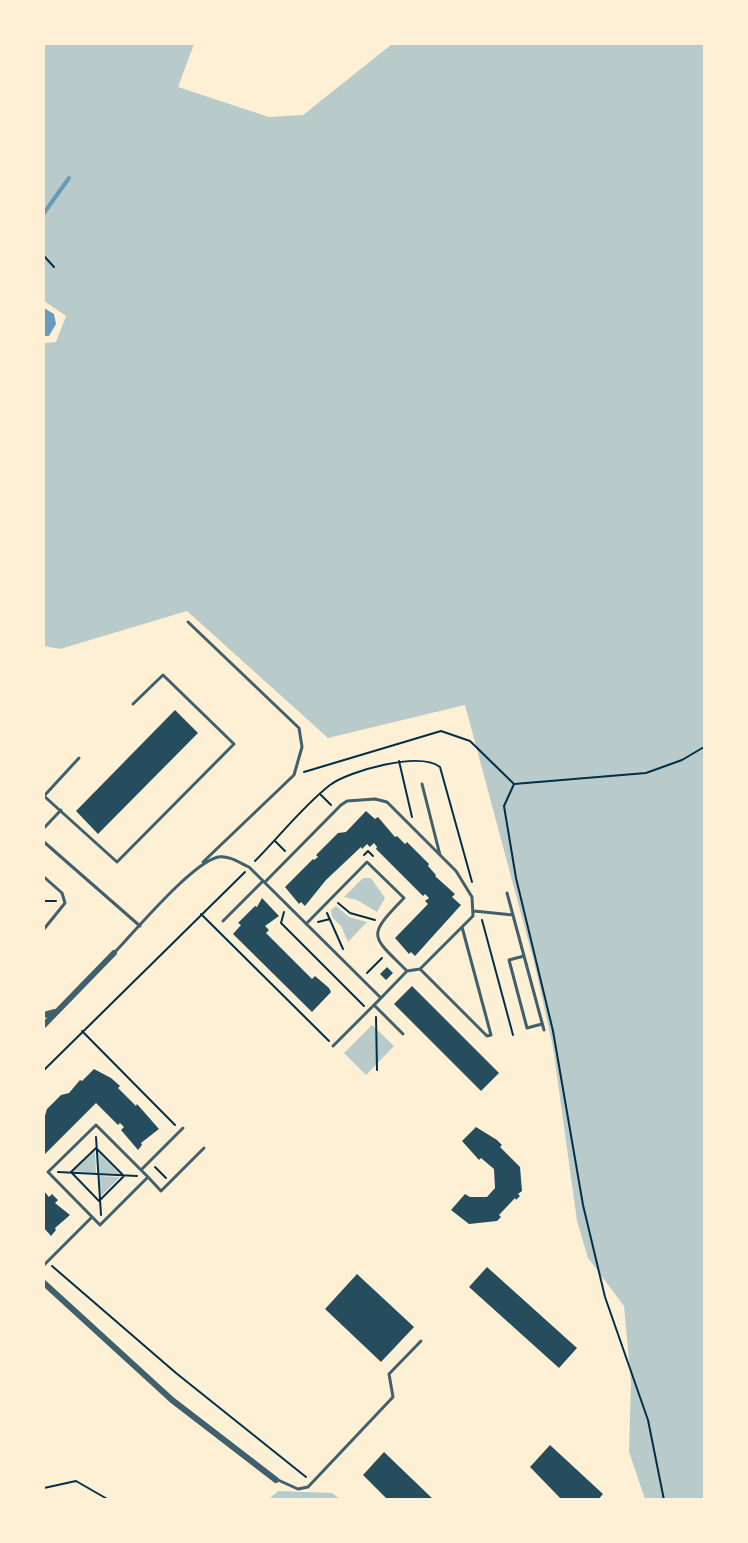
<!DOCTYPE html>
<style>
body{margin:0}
#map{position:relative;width:748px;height:1543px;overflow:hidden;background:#fdf0d5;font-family:"Alegreya Sans",sans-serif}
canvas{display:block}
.frame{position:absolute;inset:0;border:45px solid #fdf0d5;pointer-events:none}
</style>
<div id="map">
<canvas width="748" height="1543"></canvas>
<div class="frame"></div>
</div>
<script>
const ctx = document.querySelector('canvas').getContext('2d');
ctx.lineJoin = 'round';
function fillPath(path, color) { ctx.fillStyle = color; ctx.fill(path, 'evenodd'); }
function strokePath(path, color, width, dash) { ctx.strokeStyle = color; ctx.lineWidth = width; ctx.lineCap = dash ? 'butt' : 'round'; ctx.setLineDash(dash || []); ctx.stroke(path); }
const green = new Path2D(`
 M44,44H194L178,87L269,117L303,115L392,44H704V1499H645L629,1452L631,1383L624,1306L588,1258L577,1221L553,1047L535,966L465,705L328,738L187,611L60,649L44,646V343L56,342L66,316L44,301Z
 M363,878H371L385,898L377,912L357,900L344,897Z
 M336,906L349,917L367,922L348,942L341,926L332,917L331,910Z
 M372,1025L394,1046L366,1075L344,1053Z
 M95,1150L96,1173L73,1171Z
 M98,1152L120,1174L99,1173Z
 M99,1176L120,1177L101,1196Z
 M278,1491L332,1493L340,1499H269Z`);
const water = new Path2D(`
 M44,308L54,314L56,324L49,336H44Z`);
const stream = new Path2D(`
 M44,213L69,178`);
const building = new Path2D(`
 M175,710L198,733L98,834L76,811Z
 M366,811L375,819L378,817L395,837L397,836L405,844L407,842L429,864L428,866L436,875L435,876L455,894L452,897L461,905L415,956L411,952L409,954L395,938L428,904L425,901L429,898L425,894L423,896L376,849L377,847L374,843L370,847L367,844L362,849L361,847L326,880L305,906L301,902L299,904L285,887L313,859L314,860L318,857L316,855L338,833L346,832Z
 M262,898L279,916L265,926L269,930L266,933L312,979L315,976L329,988L331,992L312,1012L233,934L241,925L238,923L255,906L257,907Z
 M387,967L393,973L386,980L380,974Z
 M412,986L499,1073L481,1091L394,1004Z
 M94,1069L111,1078L120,1086L118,1088L136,1106L137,1104L159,1129L141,1143L142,1145L138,1150L121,1130L124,1127L120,1123L118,1125L96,1103L44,1155V1119L47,1109L61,1095L69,1093L80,1080L82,1081Z
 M476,1127L497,1140L502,1145L500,1147L520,1167L522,1191L518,1194L520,1196L516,1200L515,1198L499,1215L501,1217L497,1221L469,1224L451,1210L465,1194L470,1197H487L495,1188L494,1169L481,1158L479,1160L462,1141Z
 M44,1191L49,1197L52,1194L58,1200L55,1203L70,1215L55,1228L56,1230L51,1236L44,1228Z
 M487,1267L577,1348L559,1368L469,1287Z
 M357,1274L414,1327L381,1362L325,1309Z
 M550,1445L603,1494L598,1500H562L530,1467Z
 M384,1452L434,1500H388L363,1475Z`);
const path = new Path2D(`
 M44,256L54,267
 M399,761L412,817
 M304,772L441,731L470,741L514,784L646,773L682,760L704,747
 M514,784L504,806L516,878L553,1031L583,1205L605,1297L648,1420L664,1500
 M321,795L331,805
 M275,841L285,851
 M364,855L368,851L373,856
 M255,861C279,837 303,806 330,785C349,771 419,751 440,767L472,882
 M44,901H56
 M338,903L350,913L375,920
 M284,912L281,923L364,1006
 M327,913L343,949
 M201,914L329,1041
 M482,920L513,1035
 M318,922L330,919
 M367,973L382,958
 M376,1017L377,1070
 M82,1031L175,1125
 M44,1070L245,872
 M96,1137L101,1215
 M96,1148L124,1176L99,1201L71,1172Z
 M155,1167L166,1178
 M58,1172L137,1176
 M52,1266L176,1373L306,1477
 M44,1488L76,1481L109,1500`);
const service = new Path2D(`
 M188,622L299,728L302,747L294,775L203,862
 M79,758L44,796L117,862L234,744L163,675L133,704
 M422,784L440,855
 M44,828L61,810
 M44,842L140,926
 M44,877L62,893L65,903L44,929
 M265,882L341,805L347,801L375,799L387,802L456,871L472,897L473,916L420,969L407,971
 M507,893L544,1030
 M474,911L513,915
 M223,921L263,881
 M306,924L367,862L404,898C366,937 371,935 407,971L381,998
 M115,952C136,930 192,863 218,857C229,855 240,863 249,867L381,998L333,1046
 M524,956L509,960L527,1028L542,1024
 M420,969L487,1036L491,1035L462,927
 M374,1005L403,1034
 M96,1125L148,1177L100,1225L48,1172Z
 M141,1170L183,1128
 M148,1177L161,1191L204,1148
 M44,1265L92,1217
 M278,1480L298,1489L308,1487L393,1397L389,1374L421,1341`);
const minor = new Path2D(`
 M44,1015L55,1012
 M44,1025L114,953
 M44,1283L172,1400L276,1480`);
fillPath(green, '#b9caca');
fillPath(water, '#669bbc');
strokePath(stream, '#669bbc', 4);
fillPath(building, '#264d5e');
strokePath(path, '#003049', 2);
strokePath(service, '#3f606c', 3);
strokePath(minor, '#3f606c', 6);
</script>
